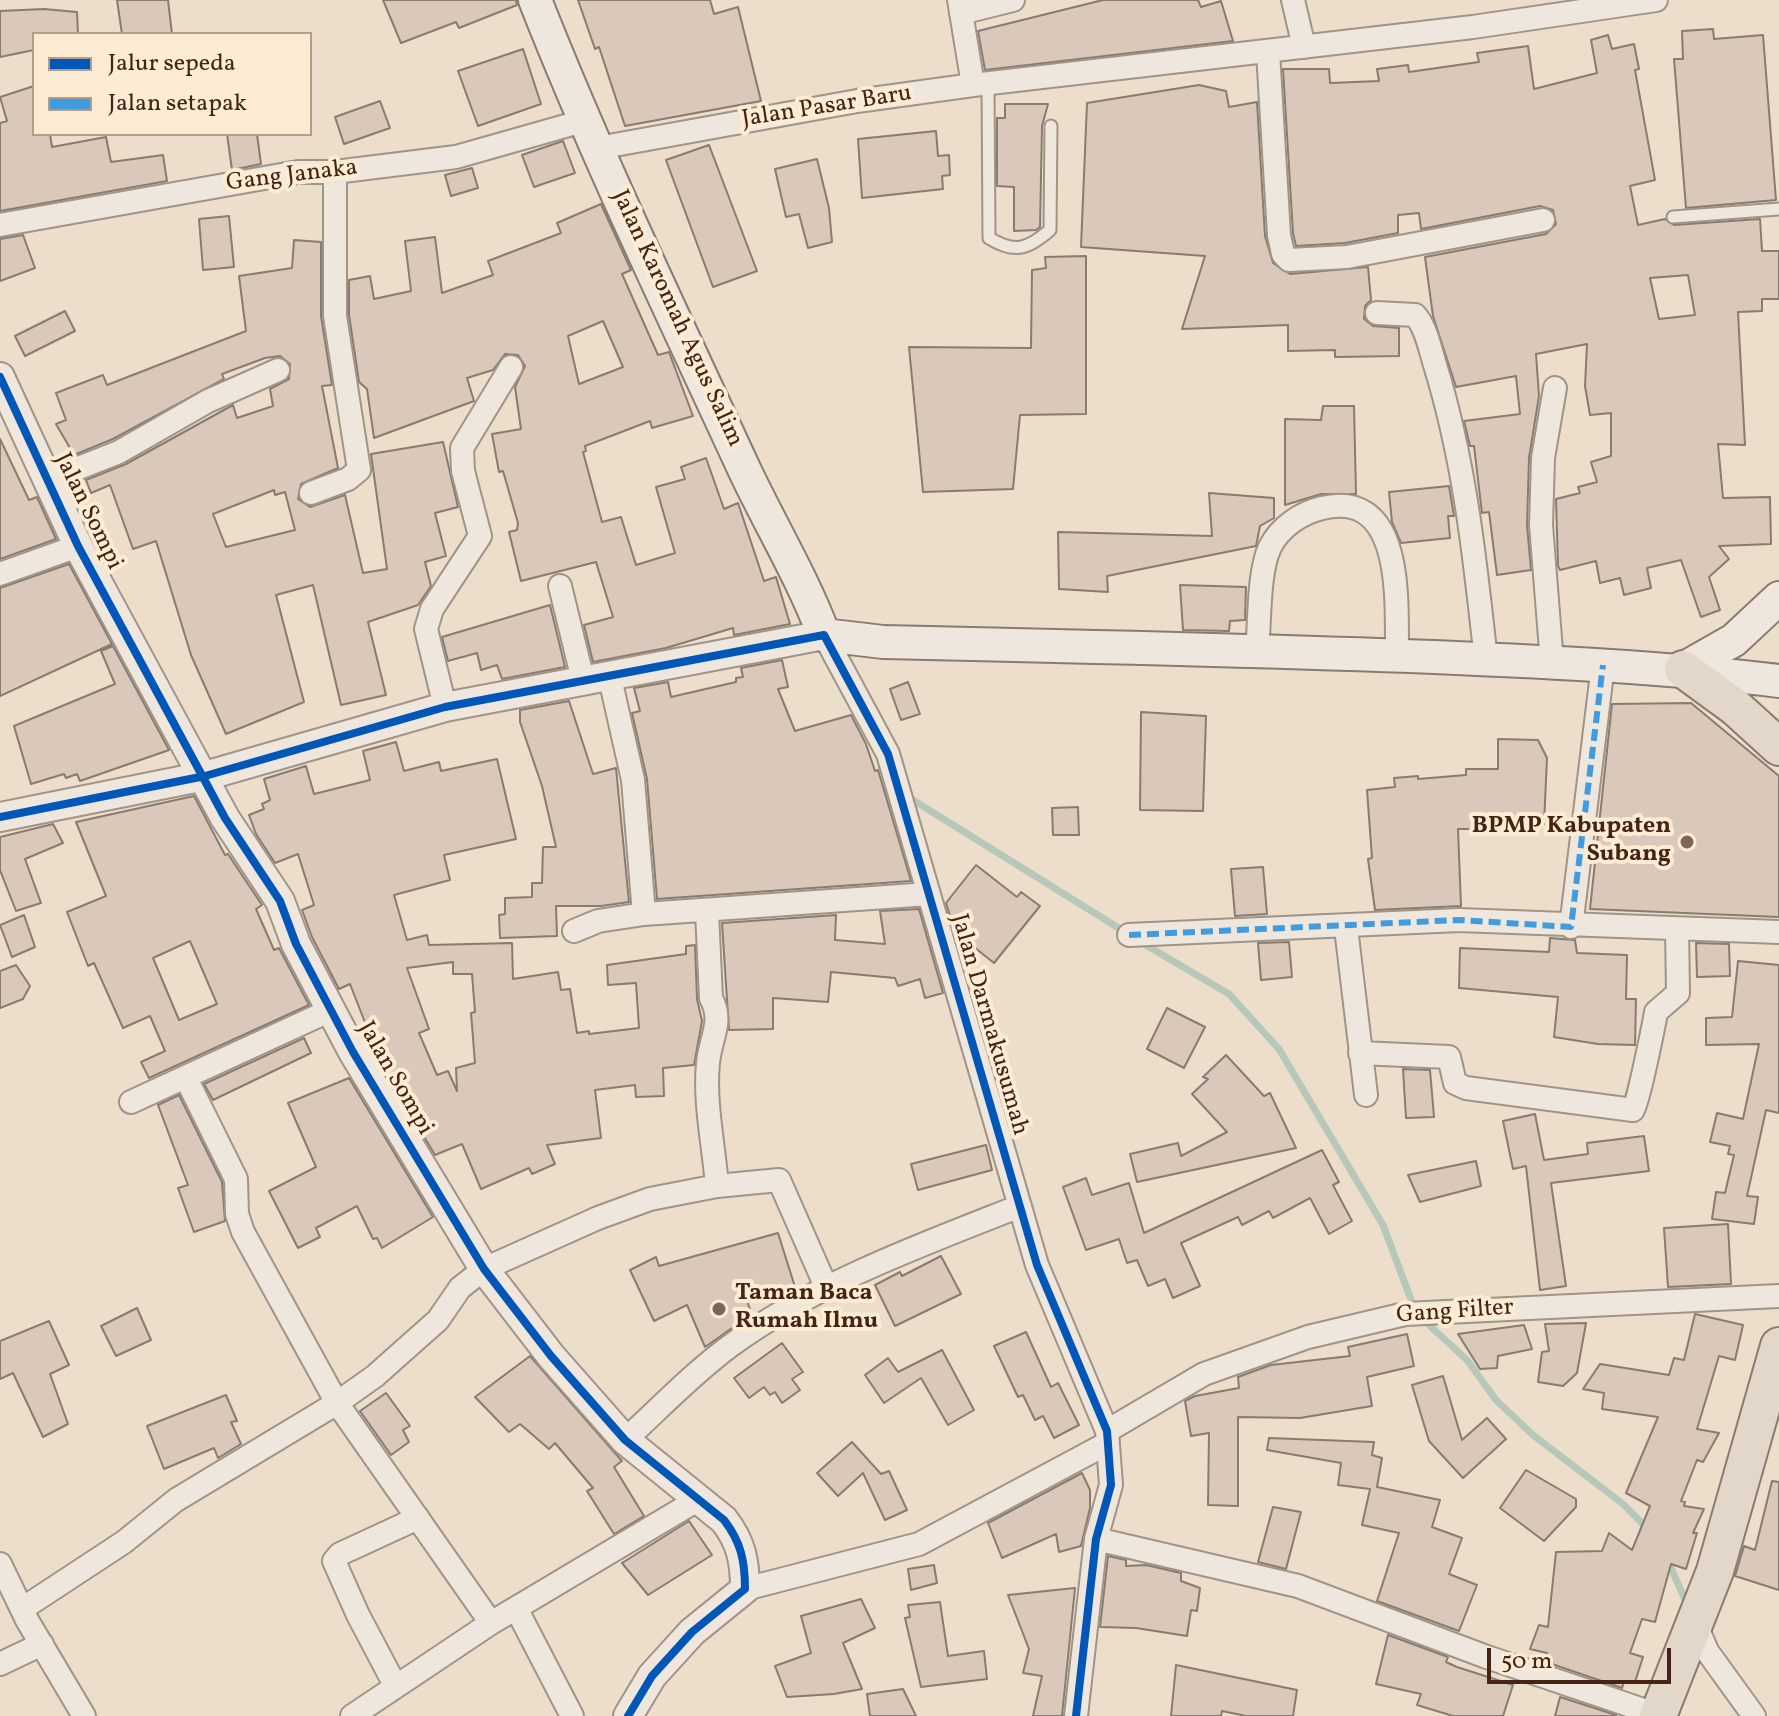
<!DOCTYPE html>
<style>
body{margin:0}
#map{position:relative;width:1779px;height:1716px;overflow:hidden;background:#ecdecb;font-family:Vollkorn,serif}
canvas{display:block}
.legend{position:absolute;left:32px;top:32px;width:280px;height:104px;box-sizing:border-box;background:#fcecd4;border:2px solid #b39c88;margin:0;padding:10px 14px;list-style:none;font-size:24px;color:#452416}
.legend li{display:flex;align-items:center;gap:16px;height:40px}
.legend b{width:40px;border:2px solid #b39c88}
.scale{position:absolute;left:1487px;top:1648px;width:184px;height:36px;box-sizing:border-box;border:4px solid #452416;border-top:0;padding-left:10px;font-size:24px;line-height:28px;white-space:nowrap;color:#452416;-webkit-text-stroke:6px #fcecd4;paint-order:stroke}
</style>
<div id="map">
<canvas width="1779" height="1716"></canvas>
<ul class="legend">
<li><b style="height:10px;background:#0057b8"></b>Jalur sepeda</li>
<li><b style="height:10px;background:#409cdf"></b>Jalan setapak</li>
</ul>
<div class="scale">50 m</div>
</div>
<script>
const ctx = document.querySelector('canvas').getContext('2d');
ctx.lineJoin = 'round';
function strokePath(path, color, width, dash) { ctx.strokeStyle = color; ctx.lineWidth = width; ctx.lineCap = dash ? 'butt' : 'round'; ctx.setLineDash(dash || []); ctx.stroke(path); }
function fillPath(path, color) { ctx.fillStyle = color; ctx.fill(path, 'evenodd'); }
function drawText(font, color, halo, rows, align = 'center') {
  ctx.font = font + ' Vollkorn,serif'; ctx.lineWidth = 8; ctx.setLineDash([]); ctx.textBaseline = 'middle'; ctx.strokeStyle = halo; ctx.fillStyle = color; for (const [text, x, y, turn = 0] of rows) {
    ctx.save(); ctx.translate(x, y); ctx.rotate((+turn || 0) * Math.PI / 180); ctx.textAlign = isNaN(turn) ? turn : align; if (halo) ctx.strokeText(text, 0, 0); ctx.fillText(text, 0, 0); ctx.restore();
  }
}
const stream = new Path2D(`
 M905,795L1125,932
 M1139,941L1229,994L1279,1049L1383,1225L1416,1313L1467,1360L1496,1400L1533,1435L1623,1504L1648,1529
 M1667,1559L1688,1606`);
const building = new Path2D(`
 M117,0H168L172,34H122Z
 M383,0H516L517,5L459,28L456,22L401,43Z
 M578,0H710L714,14L738,7L761,101L625,126L599,47L595,49Z
 M1103,0H1198L1201,7L1221,1L1233,41L985,70L978,31Z
 M44,9L77,12L78,34H34V50L0,57V11Z
 M1713,29L1714,39L1763,35L1776,200L1686,208L1674,59H1683L1682,31Z
 M1608,35L1612,49L1634,44L1639,69L1635,70L1655,180L1630,186L1638,225L1665,219L1674,225L1760,219L1762,251H1779V299H1762V311L1738,312L1745,445L1718,444L1723,498L1770,497L1771,544L1719,546L1729,559L1709,577L1720,610L1701,617L1681,560L1647,568L1651,588L1624,595L1620,578L1600,583L1596,561L1560,570L1558,566L1556,499L1580,493L1578,487L1597,482L1591,462L1611,456V413L1590,415L1585,386L1587,344L1536,354L1539,396L1529,458L1527,525L1531,570L1497,575L1489,512L1482,513L1474,446H1470L1464,421L1520,414L1516,376L1456,387L1433,316L1425,257L1546,234L1556,224L1553,210L1540,206L1421,229L1419,213L1398,215V233L1345,243L1296,246L1293,233L1283,69H1329L1330,83L1379,81L1377,69L1408,65L1409,72L1479,62L1477,53L1528,46L1534,89L1597,73L1591,40ZM1688,275L1695,315L1659,319L1650,278Z
 M523,49L541,104L478,126L458,71Z
 M1199,85L1226,91L1229,107L1257,102L1265,236L1273,263L1290,274L1368,267L1371,300L1365,306L1364,319L1373,326L1399,328V356L1335,357V350L1288,351V325L1182,329L1205,256L1081,247L1087,103Z
 M34,86V134H50L52,147L106,137L111,162L163,155L167,181L0,211V123L7,121L0,97Z
 M380,101L390,128L344,144L335,117Z
 M1005,104H1048L1042,126L1040,227L1036,230L1014,231V187L997,186V118H1005Z
 M936,131L938,156L949,155L950,175L942,176L943,189L862,198L858,139Z
 M227,134H257L261,164L232,170Z
 M563,141L575,173L534,187L522,155Z
 M709,145L757,271L713,287L666,160Z
 M817,159L829,208L832,242L808,248L799,214L786,217L775,169Z
 M472,168L478,188L451,196L445,175Z
 M601,204L631,270L622,274L658,355L669,352L693,416L652,428L650,421L585,446L586,451L583,452L602,522L621,517L636,565L675,553L656,487L685,479L681,467L706,458L724,509L738,503L764,581L776,577L790,624L734,635L733,628L666,648L593,662L584,625L613,617L596,562L521,581L509,532L517,530L518,523L503,471L499,472L492,434L521,429L515,387L525,366L518,355L505,354L493,370L467,378L474,401L374,438L367,389L359,382L349,315V280L370,276L374,299L411,291L405,241L435,237L442,293L493,275L488,261L561,233L557,223ZM603,321L623,367L579,384L568,336Z
 M229,216L234,267L203,270L199,219Z
 M23,235L35,268L0,281V239Z
 M294,240L321,242V316L332,385L322,386L338,468L301,484L298,499L310,507L345,495L363,573L387,569L371,454L443,442L458,507L435,513L446,556L425,562L431,586L418,605L368,622L386,695L341,705L313,585L276,595L304,702L226,734L191,655L156,541L133,549L110,485L91,493L86,480L126,464L233,405L237,418L273,406L270,389L289,379L290,364L280,356L265,358L222,374L224,379L113,439L74,455L56,424L66,420L56,393L103,375L107,385L246,331L239,276L292,268ZM274,490L275,495L285,492L295,530L226,547L213,514Z
 M1086,256V414L1020,415L1013,489L923,492L909,347L1031,348L1032,270L1046,268L1045,257Z
 M65,311L75,331L25,356L15,336Z
 M1323,406H1354L1356,494H1321L1285,505V419L1321,420Z
 M0,439L29,500L37,497L56,539L0,559Z
 M1449,486L1454,516H1448L1450,538L1401,543L1392,522L1389,492Z
 M1209,493L1274,498V518L1260,526L1256,546L1107,576L1108,592L1059,589L1058,532L1212,536Z
 M69,564L112,644L0,696V588Z
 M1180,585L1246,587L1245,620L1230,621L1229,631L1183,630Z
 M550,605L565,667L502,679L497,665L481,670L477,653L448,661L442,637Z
 M113,646L169,750L80,781L77,774L66,778L64,774L31,784L14,726L115,684L101,651Z
 M782,660L788,687L778,689L795,731L851,715L866,744L875,771L878,770L911,881L657,899L647,779L632,713L640,711L634,688L668,682L671,697L736,682V678L743,677L741,668Z
 M908,682L920,714L901,720L890,689Z
 M569,701L593,774L616,768L629,902L601,906H556L557,936L500,938L499,915L505,914V898L532,897V883H542L543,847H556L542,786L520,722V710Z
 M1691,703L1779,776V917L1590,909L1612,704Z
 M1141,712L1206,716L1203,811L1140,810Z
 M1498,739L1538,740L1547,758L1544,824H1500V829H1458L1461,906L1375,910L1368,859L1372,858L1367,790L1395,787L1394,778L1418,776V779L1466,775V769H1498Z
 M396,742L404,771L439,762L441,771L497,759L516,839L444,855L450,880L394,895L407,940L427,935L429,945L512,943L513,979L558,972L561,990L570,989L577,1033L589,1031V1034L639,1028L636,983L608,985L607,965L686,954V946L695,945L697,999L702,1021L694,1065L663,1068L664,1096L636,1097L635,1085L595,1090L601,1138L547,1145L555,1164L532,1174L529,1168L481,1189L462,1144L435,1155L382,1066L350,984L339,989L312,937L302,910L314,905L298,854L275,863L256,834L249,815L264,809L262,804L270,800L264,779L306,766L314,794L370,780L363,751ZM453,962V974H472L475,1012L471,1013L475,1063L456,1068L457,1091L448,1071L437,1075L419,1033L429,1029L407,968Z
 M194,796L225,855L228,854L262,905L256,909L274,950L279,948L309,1005L149,1078L141,1062L165,1051L150,1016L123,1028L94,963L88,966L67,912L106,896L76,822ZM190,941L217,1004L179,1020L153,958Z
 M1078,807L1079,835H1053L1052,808Z
 M53,824L63,843L25,859L41,903L16,911L0,870V837Z
 M976,865L1017,897L1021,892L1040,906L994,963L955,932L946,903Z
 M1263,867L1267,914L1235,916L1231,869Z
 M919,909L943,993L925,998L920,979L898,986L895,978L831,972L828,1002L773,998V1029L729,1030L722,923L836,915L835,940L885,944L880,911Z
 M24,915L35,947L12,957L0,925Z
 M1550,938L1575,940L1577,953L1627,955L1626,999H1636L1635,1045L1598,1044L1554,1037L1558,997L1459,988L1460,948L1549,952Z
 M1289,942L1292,977L1261,980L1258,943Z
 M1696,943L1729,944L1730,976L1697,977Z
 M1738,961L1779,965V1113L1766,1110L1747,1196L1758,1197L1754,1224L1712,1219L1716,1192L1725,1193L1734,1155L1728,1154L1730,1146L1710,1142L1717,1113L1743,1119L1759,1044L1706,1045V1018L1732,1017Z
 M16,965L30,986L23,999L0,1008V971Z
 M1167,1008L1205,1027L1184,1068L1147,1049Z
 M304,1038L311,1053L213,1100L204,1084Z
 M1226,1055L1264,1096L1270,1093L1296,1148L1137,1182L1130,1154L1178,1143L1181,1156L1227,1132L1192,1094L1208,1079L1203,1077Z
 M1403,1069L1430,1070L1434,1117L1406,1118Z
 M349,1078L433,1217L382,1248L377,1238L373,1239L357,1206L316,1228L320,1237L298,1248L269,1191L316,1167L288,1103Z
 M179,1095L222,1182L225,1221L194,1232L178,1188L188,1185L158,1105Z
 M1535,1114L1544,1160L1588,1154L1587,1143L1644,1136L1649,1171L1551,1183L1566,1286L1540,1290L1526,1166L1513,1169L1503,1121Z
 M986,1145L992,1170L918,1190L911,1164Z
 M1322,1150L1339,1182L1333,1185L1352,1221L1329,1234L1310,1198L1273,1218L1269,1211L1242,1225L1238,1217L1181,1243L1200,1286L1173,1298L1165,1279L1148,1286L1137,1260L1127,1263L1119,1239L1086,1250L1063,1187L1086,1178L1092,1195L1129,1183L1144,1233Z
 M1476,1161L1481,1186L1420,1202L1408,1175Z
 M1728,1224L1731,1284L1668,1287L1664,1228Z
 M778,1233L795,1287L747,1301L752,1314L705,1347L687,1305L654,1321L630,1270L656,1257L659,1266Z
 M941,1256L961,1294L895,1326L875,1285L900,1272L902,1276Z
 M137,1308L151,1340L116,1356L101,1326Z
 M1695,1314L1743,1325L1735,1360L1719,1356L1697,1429L1719,1433L1703,1462L1697,1460L1681,1501L1685,1502L1684,1506L1704,1509L1693,1533H1697L1686,1569L1671,1564L1655,1622L1642,1619L1630,1653L1643,1657L1635,1682L1624,1681L1622,1688L1546,1662L1547,1653L1530,1649L1539,1625L1548,1627L1556,1552L1602,1551L1609,1533L1632,1550L1650,1506L1626,1493L1658,1417L1602,1409L1604,1393L1583,1389L1600,1364L1669,1375L1674,1358L1684,1360Z
 M49,1321L69,1365L50,1374L68,1424L43,1437L13,1373L0,1379V1341Z
 M1586,1323L1577,1373L1563,1386L1538,1382L1542,1352L1549,1351L1545,1324Z
 M1524,1325L1532,1349L1498,1356L1497,1368L1480,1369L1458,1334Z
 M1026,1332L1051,1387L1058,1383L1079,1425L1054,1438L1043,1416L1035,1420L1023,1395L1018,1397L994,1346Z
 M1407,1334L1414,1366L1367,1377L1372,1406L1300,1418L1238,1417V1506L1208,1505L1209,1433L1191,1436L1185,1401L1195,1396L1239,1388L1238,1377L1271,1365L1350,1356L1348,1347Z
 M782,1343L803,1372L792,1379L800,1390L782,1403L775,1392L770,1395L764,1387L749,1398L734,1378Z
 M942,1350L974,1410L948,1425L921,1378L884,1403L865,1375L888,1358L898,1372Z
 M530,1356L622,1461L614,1467L644,1516L614,1534L587,1491L593,1488L555,1443L549,1449L520,1424L509,1432L475,1397Z
 M1443,1376L1462,1440L1487,1418L1506,1439L1463,1478L1429,1441L1412,1385Z
 M386,1393L410,1426L403,1430L409,1442L391,1455L360,1411Z
 M226,1395L237,1421L231,1422L241,1444L218,1458L214,1448L164,1469L147,1426Z
 M1269,1438L1374,1442L1372,1455L1382,1458L1377,1487L1440,1500L1432,1527L1462,1538L1449,1574L1477,1585L1459,1631L1377,1601L1399,1533L1362,1525L1370,1489L1338,1485L1341,1463L1267,1450Z
 M852,1442L881,1474L889,1471L907,1510L885,1520L863,1473L838,1496L817,1473Z
 M1526,1470L1576,1499V1507L1544,1541L1500,1508Z
 M1082,1473L1090,1490V1508L1081,1546L1059,1552L1056,1534L1002,1558L988,1523Z
 M1772,1481L1779,1482V1590L1735,1576L1744,1546L1755,1550Z
 M1273,1507L1301,1512L1286,1569L1258,1562Z
 M689,1521L712,1555L648,1595L622,1563Z
 M1108,1556L1126,1560V1566L1146,1565L1181,1573V1581L1200,1588L1197,1611L1191,1610L1187,1636L1136,1628L1100,1627Z
 M934,1565L937,1583L911,1590L908,1569Z
 M1075,1588L1062,1716H1033L1042,1676L1023,1673L1029,1649L1008,1595Z
 M861,1599L875,1628L843,1643L862,1689L834,1694L787,1697L775,1666L811,1653L801,1616Z
 M940,1602L948,1656L984,1651L987,1679L921,1687L905,1618L910,1617L908,1605Z
 M1388,1635L1448,1657L1446,1662L1457,1667L1513,1685L1503,1716H1453L1417,1705L1421,1694L1376,1684Z
 M1176,1665L1297,1690L1293,1716H1246L1222,1711L1221,1716H1171Z
 M903,1689L916,1716H870L867,1694Z
 M1560,1697L1616,1715V1716H1555Z`);
const service = new Path2D(`
 M988,86L989,238C1015,254 1028,249 1050,230L1051,126
 M1673,217L1779,209`);
const minor = new Path2D(`
 M1293,0L1304,47
 M961,13L1013,0
 M1268,52L1279,235L1283,254L1289,260L1347,257L1543,220
 M973,85L1473,27L1656,0
 M598,148L857,101L973,85L959,0
 M0,225L298,172H335L456,157L583,121
 M1377,313L1415,315C1426,327 1430,349 1435,365C1465,462 1475,560 1486,660
 M46,481L119,452L208,401L278,370
 M311,493L348,479L359,470L335,316V172
 M0,574L78,546
 M560,586L583,680
 M824,635L888,754L1037,1265L1107,1431L1111,1485L1096,1539L1076,1716
 M1257,650C1260,622 1258,572 1270,547C1280,527 1301,513 1322,508C1406,488 1396,606 1397,656
 M1552,663L1541,525L1543,458L1555,388
 M609,674L633,780L644,914
 M445,707L426,629L432,609L480,536L463,471L462,448L511,367
 M707,912L711,998C724,1022 710,1038 708,1063C704,1102 714,1147 717,1186L779,1180L827,1289
 M1571,927L1603,665
 M1346,928L1366,1095
 M574,931L598,921L644,914L929,894
 M1129,935L1459,920L1779,932
 M1360,1053L1449,1057L1455,1083L1466,1088L1633,1110C1638,1104 1654,1024 1656,1012L1678,993L1677,929
 M131,1102L331,1010
 M1107,1431L1204,1374L1308,1337L1405,1314L1779,1296
 M625,1440C659,1409 692,1374 730,1346C816,1283 921,1245 1020,1206
 M1096,1539L1298,1586L1484,1656L1658,1715
 M0,1564L27,1620L84,1716
 M745,1589L919,1544L1106,1444
 M22,1609L124,1542L176,1500L337,1403L243,1232L237,1214L236,1179L186,1078
 M517,1610L572,1716
 M1695,1622L1707,1651L1754,1716
 M491,1623L337,1403L375,1376L438,1320L460,1288L484,1269L598,1218L650,1199L717,1186
 M0,1664L42,1644
 M395,1685L358,1615L334,1561L340,1554L418,1518
 M352,1716L491,1623L699,1499`);
const tertiary = new Path2D(`
 M0,377L78,546L225,818L280,901L296,944L353,1052L484,1269L551,1356L625,1440L724,1520C741,1542 745,1561 745,1589L692,1632L652,1676L628,1716
 M0,817L205,776L445,707L824,635`);
const secondary = new Path2D(`
 M535,0C598,160 673,315 745,471C771,526 802,577 824,635L883,642C1067,646 1251,650 1434,657C1550,662 1664,667 1779,681
 M1683,669L1734,640L1779,598`);
const primary = new Path2D(`
 M1683,669L1735,707L1779,747
 M1658,1716L1715,1571L1779,1346`);
const quiet = new Path2D(`
 M1129,935L1459,920L1571,927L1603,665`);
const cycleway = new Path2D(`
 M0,377L78,546L225,818L280,901L296,944L353,1052L484,1269L551,1356L625,1440L724,1520C741,1542 745,1561 745,1589L692,1632L652,1676L628,1716
 M0,817L205,776L445,707L824,635L888,754L1037,1265L1107,1431L1111,1485L1096,1539L1076,1716`);
const markers = [
 [1687,842,8,"#7f6555"],
 [719,1309,8,"#7f6555"]
];
const streetNames = [
 ["Jalan Pasar Baru",827,108,-9],
 ["Gang Janaka",292,177,-7],
 ["Jalan Karomah Agus Salim",676,319,65],
 ["Jalan Sompi",87,512,64],
 ["Jalan Darmakusumah",988,1025,74],
 ["Jalan Sompi",394,1079,60],
 ["Gang Filter",1455,1313,-4]
];
const poiNames = [
 ["BPMP Kabupaten",1671,828],
 ["Subang",1671,856],
 ["Taman Baca",735,1295,"left"],
 ["Rumah Ilmu",735,1323,"left"]
];
strokePath(stream, '#b5c8b9', 7);
fillPath(building, '#dac8bb');
strokePath(building, '#887b70', 2);
strokePath(service, '#a09487', 15);
strokePath(minor, '#a09487', 26);
strokePath(tertiary, '#a09487', 32);
strokePath(secondary, '#887b70', 36);
strokePath(primary, '#887b70', 40);
strokePath(service, '#efe7de', 11);
strokePath(minor, '#efe7de', 22);
strokePath(tertiary, '#efe7de', 28);
strokePath(secondary, '#efe7de', 32);
strokePath(primary, '#e2d7c8', 36);
strokePath(quiet, '#409cdf', 6, [12, 6]);
strokePath(cycleway, '#0057b8', 8);
for (const [x, y, r, color] of markers) { const dot = new Path2D(); dot.arc(x, y, r, 0, 2 * Math.PI); ctx.fillStyle = color; ctx.fill(dot); strokePath(dot, '#fcecd4', 3); }
drawText('24px', '#452416', '#fcecd4', streetNames);
drawText('bold 24px', '#452416', '#fcecd4', poiNames, 'right');
</script>
